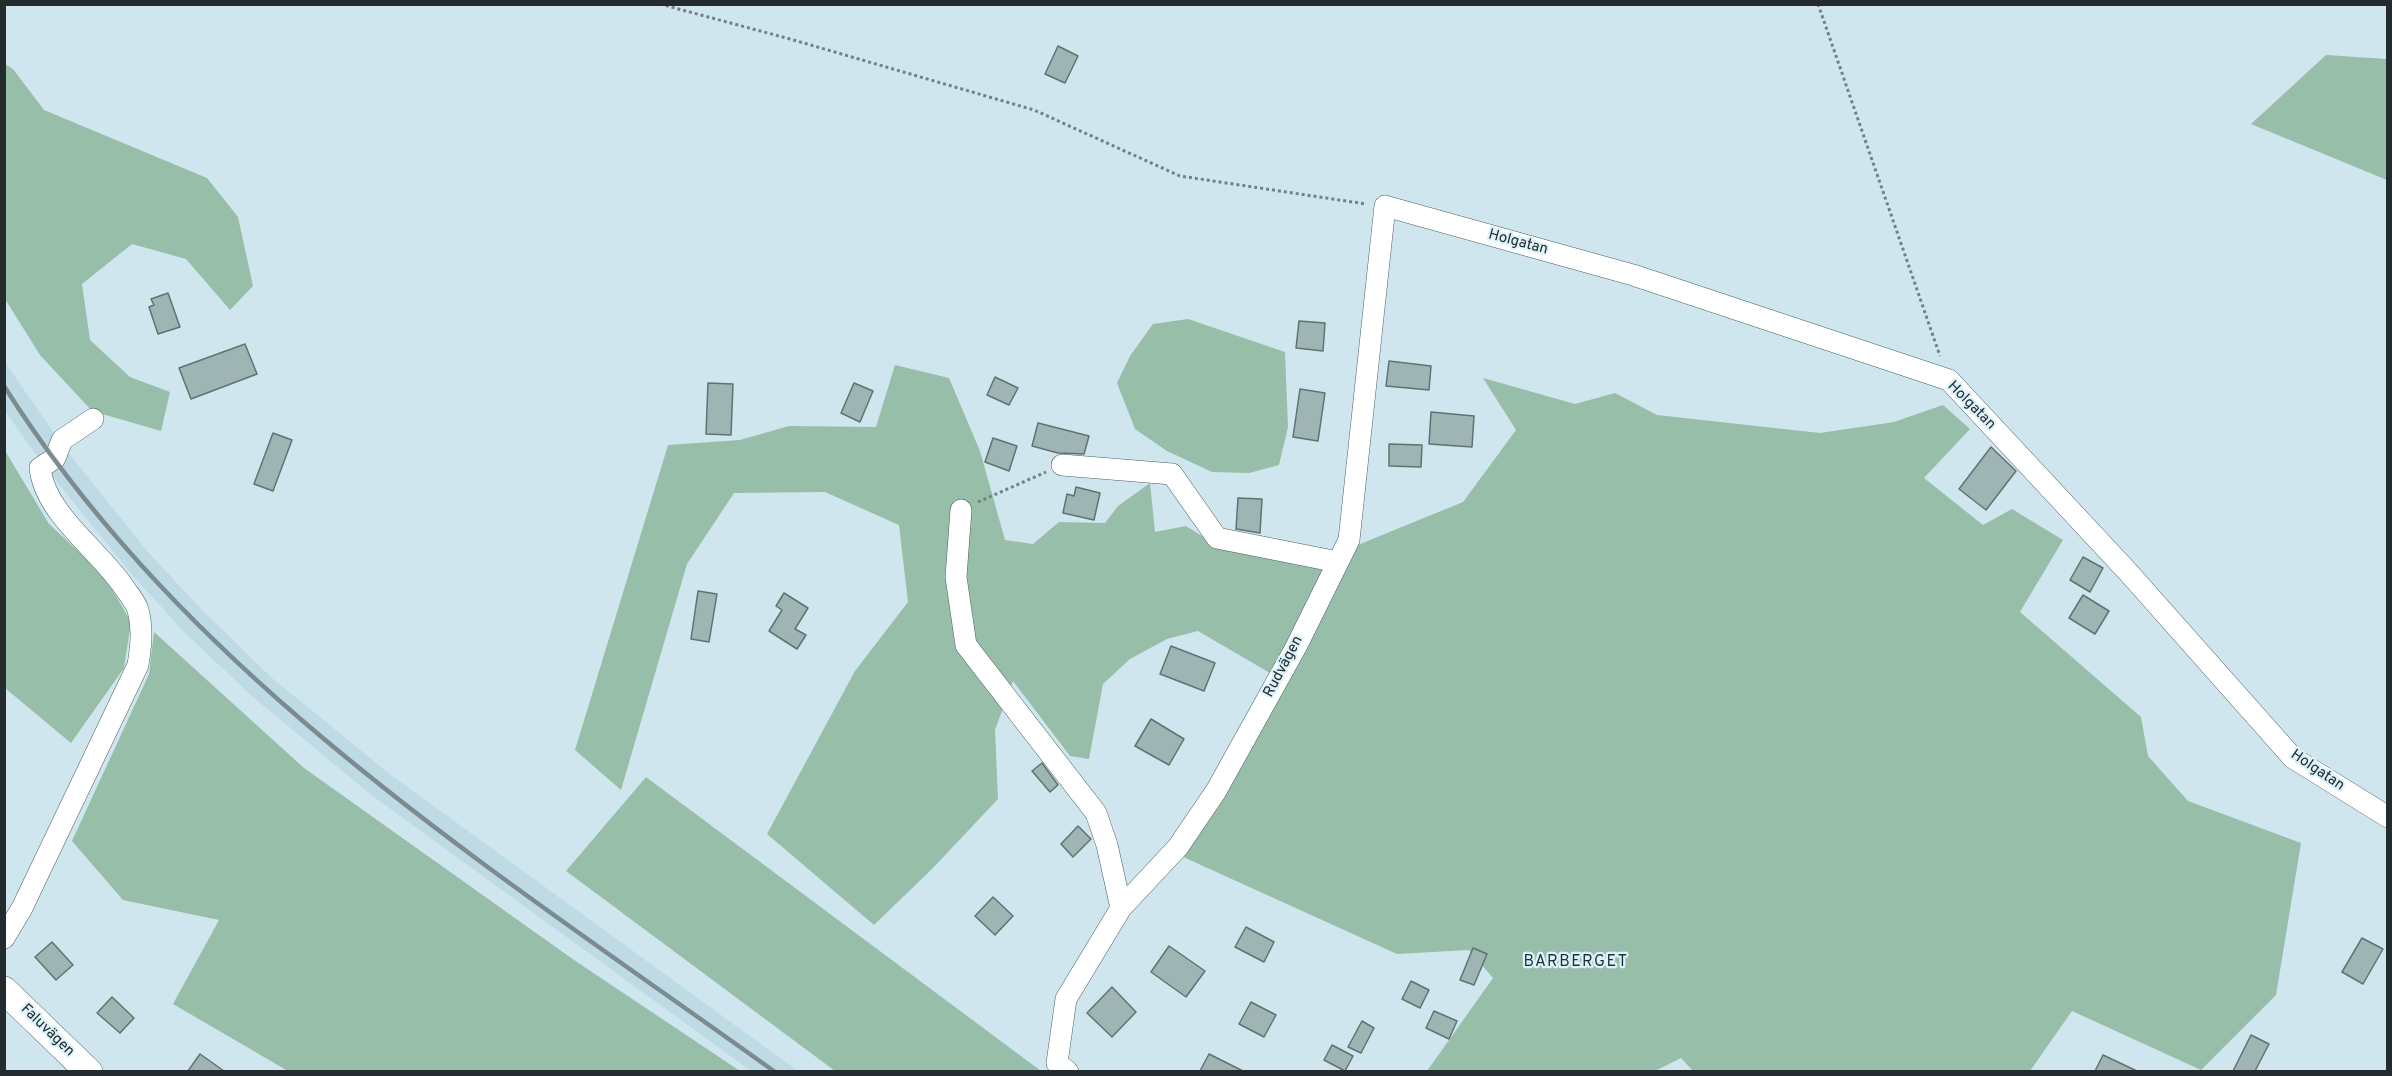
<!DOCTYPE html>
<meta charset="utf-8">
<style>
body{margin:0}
#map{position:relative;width:2392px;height:1076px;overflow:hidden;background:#d0e6ee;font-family:Overpass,sans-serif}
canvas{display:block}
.frame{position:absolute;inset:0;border:6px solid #232b2e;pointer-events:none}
</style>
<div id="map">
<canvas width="2392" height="1076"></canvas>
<div class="frame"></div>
</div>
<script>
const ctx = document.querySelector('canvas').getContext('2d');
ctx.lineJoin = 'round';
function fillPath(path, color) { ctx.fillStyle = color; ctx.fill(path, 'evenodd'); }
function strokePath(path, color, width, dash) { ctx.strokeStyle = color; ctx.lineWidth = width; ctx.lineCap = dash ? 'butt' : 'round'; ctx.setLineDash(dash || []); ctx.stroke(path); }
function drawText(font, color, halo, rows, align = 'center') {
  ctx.font = font + ' Overpass,sans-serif'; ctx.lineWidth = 4.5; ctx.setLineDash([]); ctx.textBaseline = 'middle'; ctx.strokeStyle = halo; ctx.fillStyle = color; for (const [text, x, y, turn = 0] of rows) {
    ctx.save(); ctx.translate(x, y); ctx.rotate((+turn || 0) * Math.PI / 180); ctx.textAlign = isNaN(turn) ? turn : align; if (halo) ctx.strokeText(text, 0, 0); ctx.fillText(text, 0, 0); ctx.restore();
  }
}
const built = new Path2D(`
 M4,361L66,450L148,552L202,610L272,678L391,775L798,1071H751L374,797L254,698L182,630L128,570L44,466L5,411Z`);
const green = new Path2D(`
 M2326,55L2387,59V180L2251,124Z
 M5,64L13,69L44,110L207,178L238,217L253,286L230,310L186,259L132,244L82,284L90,340L130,377L170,392L161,431L92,411L40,355L5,299Z
 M1188,319L1285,352L1288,427L1279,465L1249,473L1212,472L1167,451L1135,429L1117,383L1130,356L1153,324Z
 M895,365L949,378L980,451L1005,540L1033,544L1059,522L1105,523L1118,506L1150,483L1155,532L1186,526L1210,541L1327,568L1270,673L1198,631L1167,639L1130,659L1103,684L1089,759L1070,756L1013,681L995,730L998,799L933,868L874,925L767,834L855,671L908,602L899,525L825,492L734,493L687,564L621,790L575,750L668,445L740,440L789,426L876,427Z
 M1483,378L1575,404L1615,393L1657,415L1820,433L1894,422L1943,405L1970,429L1924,478L1983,525L2012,509L2063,540L2020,612L2141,717L2148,756L2188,801L2301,843L2276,995L2201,1070L2072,1011L2030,1071L1694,1072L1681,1058L1655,1071H1427L1493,978L1469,950L1397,954L1181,856L1353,547L1463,502L1516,430Z
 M4,449L49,524L104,575L131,622L124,668L71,743L5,688Z
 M154,632L304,768L574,960L740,1071H288L173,1004L219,920L123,900L72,841L149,674Z
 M646,777L1041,1071H835L566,871Z`);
const building = new Path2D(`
 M1058,46L1078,56L1065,83L1045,74Z
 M168,293L180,327L158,334L149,307L154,305L151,299Z
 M1299,321L1325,323L1323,351L1296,348Z
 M245,344L257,374L191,399L179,368Z
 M1389,361L1431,366L1429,390L1386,386Z
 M995,377L1018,388L1009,405L987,395Z
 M708,383L733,384L731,435L706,434Z
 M854,383L873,391L860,422L841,413Z
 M1300,389L1325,393L1318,441L1293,437Z
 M1431,412L1474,416L1472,447L1429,444Z
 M1038,423L1089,436L1084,454L1058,453L1032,446Z
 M273,433L292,440L273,491L254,484Z
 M993,438L1017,446L1009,471L985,462Z
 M1389,444L1422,445L1421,467L1389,466Z
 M1991,447L2016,471L1986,510L1959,489Z
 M1076,487L1100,493L1094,520L1063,513L1067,494L1074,496Z
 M1238,498L1262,499L1260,533L1236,529Z
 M2083,557L2103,568L2090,592L2070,580Z
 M698,591L717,594L709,642L691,639Z
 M784,593L808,608L795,629L806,635L797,649L769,631L782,610L776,606Z
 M2083,595L2109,611L2095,634L2069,618Z
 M1171,646L1215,663L1204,691L1160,674Z
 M1151,719L1184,739L1169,765L1135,746Z
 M1042,763L1058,785L1050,792L1032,771Z
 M1078,826L1091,839L1073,857L1061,844Z
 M993,897L1013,916L995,935L975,916Z
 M1246,927L1274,942L1264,962L1235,947Z
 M2362,938L2383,949L2363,984L2342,972Z
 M52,942L73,965L56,980L35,957Z
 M1169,946L1205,971L1186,997L1151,972Z
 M1473,948L1487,954L1474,985L1460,980Z
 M1411,981L1429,990L1420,1008L1402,999Z
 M1112,987L1136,1012L1112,1037L1087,1013Z
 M112,997L134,1018L120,1033L97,1013Z
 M1251,1002L1276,1015L1264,1037L1239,1024Z
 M1434,1011L1457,1021L1449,1039L1426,1028Z
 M1362,1021L1374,1028L1361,1053L1348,1047Z
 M2251,1035L2269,1044L2255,1071H2233Z
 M1332,1045L1353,1056L1345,1071L1324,1060Z
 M200,1054L224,1071H188Z
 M1209,1054L1243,1071H1200Z
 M2103,1055L2137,1071H2095Z`);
const path = new Path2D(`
 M660,4L790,39L1034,110L1180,176L1366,204
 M1818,4L1940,356
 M978,502L1046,472`);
const minor = new Path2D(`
 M1062,465L1172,474L1217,538L1338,562
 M961,510L956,577L966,645L1096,813L1107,845L1121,908
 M4,938L22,908L138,665C141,646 143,629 138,610C136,603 130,596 126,590C101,551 45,515 40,468L55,458L62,440L93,419
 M1068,1072L1057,1063L1066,999L1121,908L1178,847L1216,791L1296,647L1349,540L1385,206L1633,275L1949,380L2128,572L2293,758L2388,817`);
const tertiary = new Path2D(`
 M4,990L89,1072`);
const rail = new Path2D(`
 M4,386C191,682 497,872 775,1072`);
const streetNames = [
 ["Holgatan",1518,243,15],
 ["Holgatan",1971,406,45],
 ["Rudvägen",1284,667,-62],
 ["Holgatan",2317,771,34],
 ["Faluvägen",47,1031,44]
];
const neighbourhoodNames = [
 ["BARBERGET",1576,963]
];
fillPath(built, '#bddae5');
fillPath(green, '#97bea8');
fillPath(building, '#9eb5b3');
strokePath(building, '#5e7372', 1.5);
strokePath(minor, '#4b5e65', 22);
strokePath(tertiary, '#4b5e65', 28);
strokePath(path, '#738186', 3, [3, 3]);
strokePath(minor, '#fff', 21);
strokePath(tertiary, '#fff', 27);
strokePath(rail, '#7c8b90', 4.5);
drawText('15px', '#232b2e', '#ddf3fb', streetNames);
ctx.letterSpacing = '1.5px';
drawText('16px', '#1e3036', '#ddf3fb', neighbourhoodNames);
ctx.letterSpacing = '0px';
</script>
